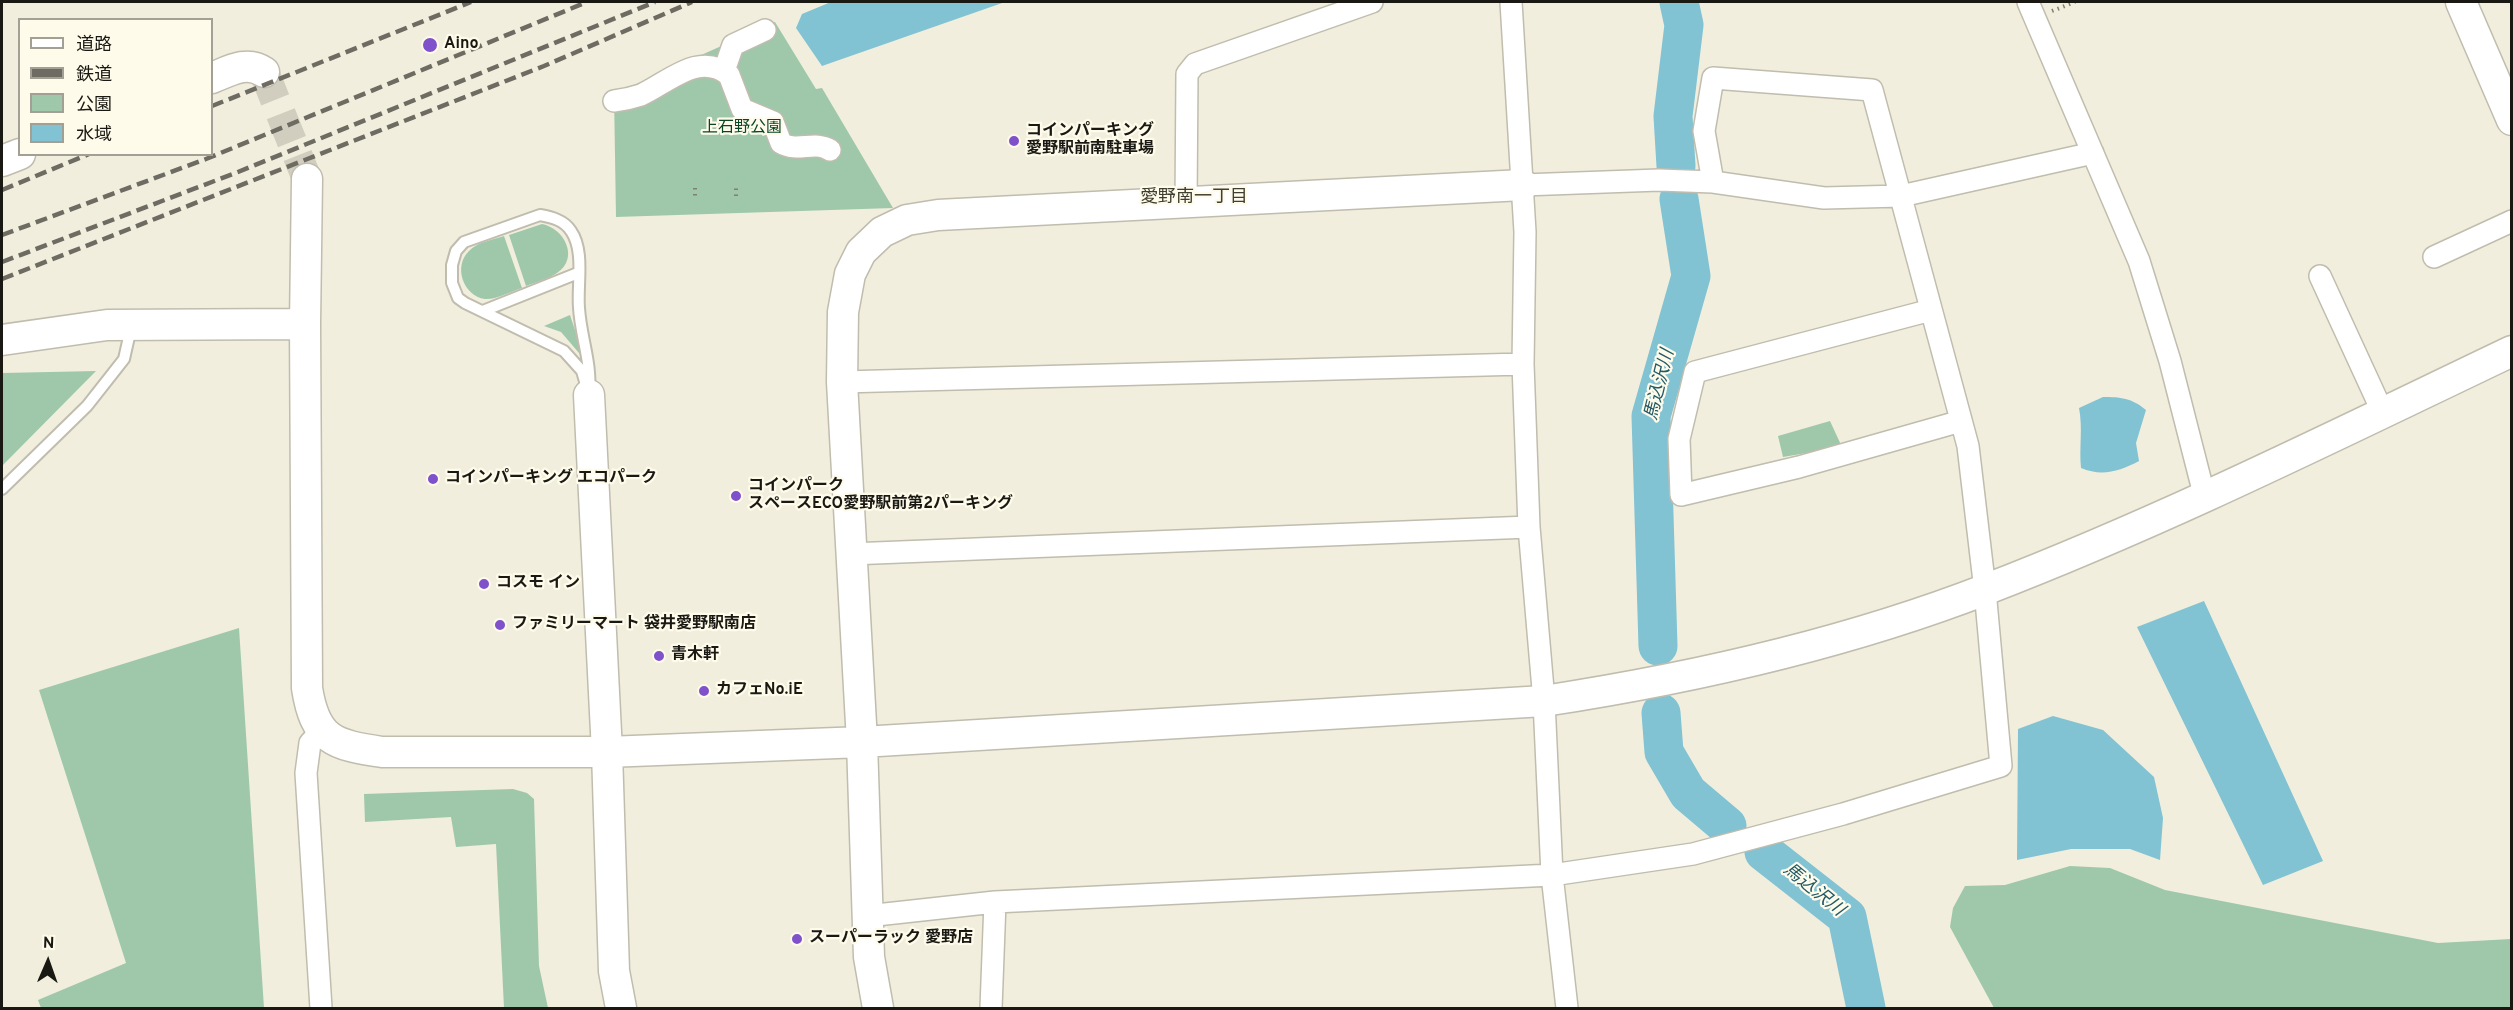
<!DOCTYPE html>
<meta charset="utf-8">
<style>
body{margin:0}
#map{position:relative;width:2513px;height:1010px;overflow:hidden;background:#f1eedd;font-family:Overpass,"Noto Sans JP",sans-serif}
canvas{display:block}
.frame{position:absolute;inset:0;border:3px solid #191812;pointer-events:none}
.legend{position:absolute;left:18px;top:18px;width:195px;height:138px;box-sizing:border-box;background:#fefbeb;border:2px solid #a2a094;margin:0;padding:8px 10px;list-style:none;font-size:18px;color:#191812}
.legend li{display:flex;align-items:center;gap:12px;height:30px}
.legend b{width:30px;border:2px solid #a2a094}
.north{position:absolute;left:18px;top:932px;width:60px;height:60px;-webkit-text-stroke:4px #fefbeb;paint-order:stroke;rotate:2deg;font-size:16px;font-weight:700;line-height:24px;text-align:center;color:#191812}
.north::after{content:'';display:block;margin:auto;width:21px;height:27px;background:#191812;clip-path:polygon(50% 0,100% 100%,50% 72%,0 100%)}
</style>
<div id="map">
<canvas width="2513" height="1010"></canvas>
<div class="frame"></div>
<ul class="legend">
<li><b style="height:8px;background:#fff"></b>道路</li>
<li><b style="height:8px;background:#6e6c62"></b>鉄道</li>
<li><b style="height:16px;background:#9fc8ab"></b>公園</li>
<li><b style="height:16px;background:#81c2d3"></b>水域</li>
</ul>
<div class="north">N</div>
</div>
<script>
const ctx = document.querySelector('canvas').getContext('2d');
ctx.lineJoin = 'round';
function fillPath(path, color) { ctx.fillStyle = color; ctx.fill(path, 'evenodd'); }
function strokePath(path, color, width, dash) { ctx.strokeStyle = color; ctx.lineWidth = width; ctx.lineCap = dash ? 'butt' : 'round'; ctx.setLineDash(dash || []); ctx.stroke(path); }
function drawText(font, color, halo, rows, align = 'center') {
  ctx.font = font + ' Overpass,"Noto Sans JP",sans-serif'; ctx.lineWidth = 4.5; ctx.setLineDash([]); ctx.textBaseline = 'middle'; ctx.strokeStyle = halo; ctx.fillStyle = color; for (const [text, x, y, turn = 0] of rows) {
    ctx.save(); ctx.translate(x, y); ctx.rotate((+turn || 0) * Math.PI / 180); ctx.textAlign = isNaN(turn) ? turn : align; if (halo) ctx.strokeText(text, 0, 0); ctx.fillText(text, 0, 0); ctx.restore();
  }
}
const green = new Path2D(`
 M775,22L816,89L822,88L893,208L616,217L614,94Z
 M542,224C564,228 580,258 557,273C549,279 536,282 526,286L509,235Z
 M504,236L522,288C512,291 496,300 485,299C463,296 453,266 469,251C477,242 492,240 504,236Z
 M570,315L585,360L561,332L544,326Z
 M96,371L3,465L2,466V373Z
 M1830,421L1842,447L1783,457L1778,436Z
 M239,628L264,1008H41L38,1000L126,963L39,690Z
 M513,789L527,793L534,799L539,966L548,1008H504L496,844L456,847L451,817L365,822L364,794Z
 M2070,866L2110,868L2165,890L2438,943L2511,939V1008H1994L1950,927L1953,908L1965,886L2005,885Z`);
const water = new Path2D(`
 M831,2H1005L822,66L796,28L802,14Z
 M2103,397C2120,397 2132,398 2146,410L2136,443L2139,461C2120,471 2102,477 2081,468C2079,448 2083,428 2079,408Z
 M2204,601L2323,861L2263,885L2137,627Z
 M2053,716L2103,730L2154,777L2163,818L2160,860L2130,849H2071L2017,860L2018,729Z`);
const river = new Path2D(`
 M1676,166L1673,116L1684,25L1679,2
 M1658,646L1651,416L1691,276L1679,199
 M1661,713L1664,752L1688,793L1727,826
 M1764,852L1847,917L1866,1008`);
const secondaryTunnel = new Path2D(`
 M264,72L307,179`);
const path = new Path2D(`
 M2052,11L2075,2
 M695,188V199
 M736,196V184`);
const lane = new Path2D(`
 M540,215C551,217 564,220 571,231C585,251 577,285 579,308C581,339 592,362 589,395L582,371L564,351L465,303L458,298L452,283V265L456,251L464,242Z
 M483,311L578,273
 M2,489L87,406L124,359L131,328`);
const street = new Path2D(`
 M1511,2L1525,232L1523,364L1529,527L1544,701L1552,875L1567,1008
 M2028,2L2139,261L2170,361L2205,498
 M724,71L733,45L765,30
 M614,101C623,100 632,98 641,95C669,82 699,51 729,75L742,109L773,122L781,143C798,153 814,140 830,150
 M1523,185L1659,180L1713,182L1824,198L1901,196L2093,153
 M1186,204L1187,74L1195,64L1372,2
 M2434,257L2512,221
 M2320,276L2383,413
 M1931,310L1695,372L1679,439L1681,495L1799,467L1961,421
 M842,382L1523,364
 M850,554L1529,527
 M867,916L995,902L1552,875L1693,854L1843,814L2001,766L1985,590L1968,446L1872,90L1713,78L1704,131L1713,182
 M321,1008L306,773L310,743L322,730
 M991,1008L995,902`);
const secondary = new Path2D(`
 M2461,2L2512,120
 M212,78C229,71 247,60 264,72
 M2,161L20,154
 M307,179L305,324L307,688C315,740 334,745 382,752H607L862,742L1544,701C1694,678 1845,644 1987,589C2166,520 2338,434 2512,351
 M2,340L107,325L305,324
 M589,395L607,752L614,971L621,1008
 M878,1008L869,957L862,742L842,382L843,312L850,274L861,252L882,232L907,220L938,215L1523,185`);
const rail = new Path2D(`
 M212,106L471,2
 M2,190L89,154
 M2,235L206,159L587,2
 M2,262L238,172L655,2
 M2,279L544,66L692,2`);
const markers = [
 [430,45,8,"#7f51ca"],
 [1014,141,6,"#7f51ca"],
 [433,479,6,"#7f51ca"],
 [736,496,6,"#7f51ca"],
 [484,584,6,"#7f51ca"],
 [500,625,6,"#7f51ca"],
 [659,656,6,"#7f51ca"],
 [704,691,6,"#7f51ca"],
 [797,939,6,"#7f51ca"]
];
const poiNames = [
 ["Aino",444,45],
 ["コインパーキング",1026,132],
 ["愛野駅前南駐車場",1026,150],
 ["コインパーキング エコパーク",445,479],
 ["コインパーク",748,487],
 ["スペースECO愛野駅前第2パーキング",748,505],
 ["コスモ イン",496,584],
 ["ファミリーマート 袋井愛野駅南店",512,625],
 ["青木軒",671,656],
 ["カフェNo.iE",716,691],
 ["スーパーラック 愛野店",809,939]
];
const parkNames = [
 ["上石野公園",742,129]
];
const neighbourhoodNames = [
 ["愛野南一丁目",1194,198]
];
const waterNames = [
 ["馬込沢川",1661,385,-76],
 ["馬込沢川",1813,891,39]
];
fillPath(green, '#9fc8ab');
fillPath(water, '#81c2d3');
strokePath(river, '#81c2d3', 39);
strokePath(secondaryTunnel, '#d1cebf', 30, [30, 15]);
strokePath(lane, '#c0bdae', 14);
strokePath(street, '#c0bdae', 24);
strokePath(secondary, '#c0bdae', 33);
strokePath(path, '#817f74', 4, [1.5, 4.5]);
strokePath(lane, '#fff', 10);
strokePath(street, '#fff', 21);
strokePath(secondary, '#fff', 30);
strokePath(rail, '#6e6c62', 4.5, [12, 6]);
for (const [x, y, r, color] of markers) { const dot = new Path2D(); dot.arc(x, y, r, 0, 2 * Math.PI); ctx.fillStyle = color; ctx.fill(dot); strokePath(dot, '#fefbeb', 2); }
drawText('bold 16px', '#191812', '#fefbeb', poiNames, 'left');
drawText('16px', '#0a4525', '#fefbeb', parkNames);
drawText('18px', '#403e30', '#fefbeb', neighbourhoodNames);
drawText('italic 18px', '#225966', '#fefbeb', waterNames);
</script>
